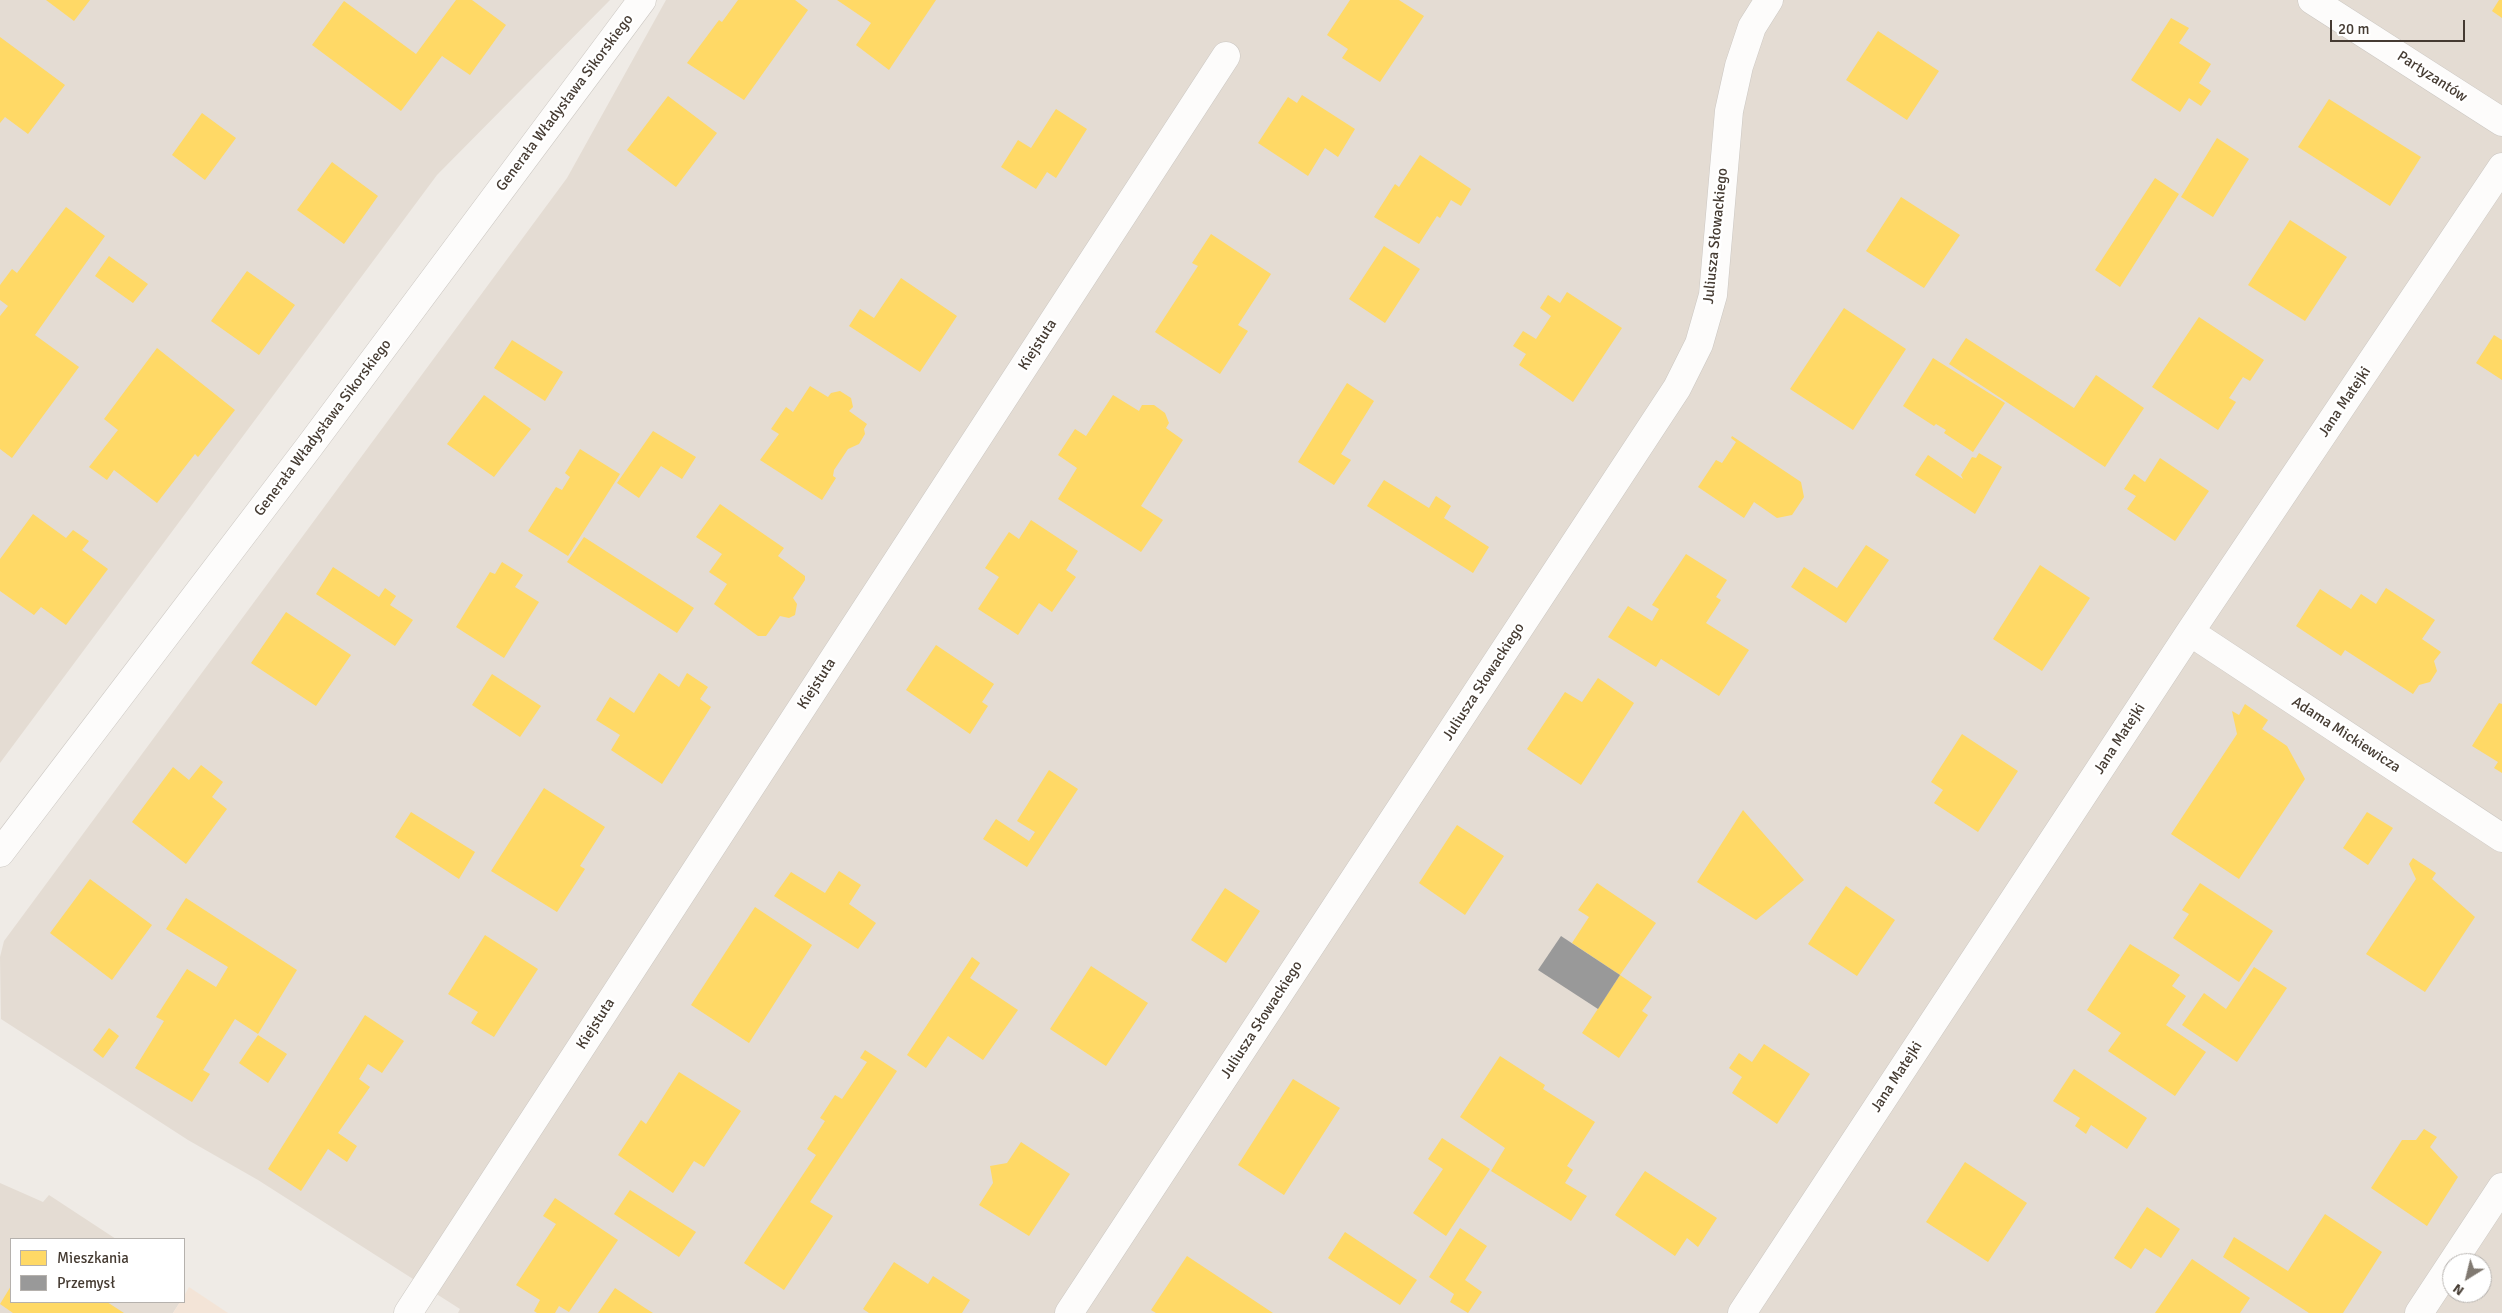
<!DOCTYPE html>
<meta charset="utf-8">
<style>
body{margin:0}
#map{position:relative;width:2502px;height:1313px;overflow:hidden;background:#efebe6;font-family:Signika,sans-serif}
canvas{display:block}
.legend{position:absolute;left:10px;top:1238px;width:175px;height:65px;box-sizing:border-box;background:#fff;border:1px solid #b5b1ad;margin:0;padding:6px 9px;list-style:none;font-size:15px;color:#453b32}
.legend li{display:flex;align-items:center;gap:10px;height:25px}
.legend b{width:25px;border:1px solid #b5b1ad}
.north{position:absolute;left:2442px;top:1253px;width:50px;height:50px;box-sizing:border-box;background:#fff;border:1px solid #b5b1ad;border-radius:50%;rotate:216deg;font-size:14px;font-weight:700;line-height:20px;text-align:center;color:#453b32}
.north::after{content:'';display:block;margin:auto;width:18px;height:22px;background:#807971;clip-path:polygon(50% 0,100% 100%,50% 72%,0 100%)}
.scale{position:absolute;left:2330px;top:20px;width:135px;height:22px;box-sizing:border-box;border:2px solid #453b32;border-top:0;padding-left:6px;font-size:15px;line-height:18px;white-space:nowrap;color:#453b32;-webkit-text-stroke:4px #fff;paint-order:stroke}
</style>
<div id="map">
<canvas width="2502" height="1313"></canvas>
<ul class="legend">
<li><b style="height:14px;background:#ffd966"></b>Mieszkania</li>
<li><b style="height:14px;background:#999"></b>Przemysł</li>
</ul>
<div class="north">N</div>
<div class="scale">20 m</div>
</div>
<script>
const ctx = document.querySelector('canvas').getContext('2d');
ctx.lineJoin = 'round';
function fillPath(path, color) { ctx.fillStyle = color; ctx.fill(path, 'evenodd'); }
function strokePath(path, color, width, dash) { ctx.strokeStyle = color; ctx.lineWidth = width; ctx.lineCap = dash ? 'butt' : 'round'; ctx.setLineDash(dash || []); ctx.stroke(path); }
function drawText(font, color, halo, rows, align = 'center') {
  ctx.font = font + ' Signika,sans-serif'; ctx.lineWidth = 5; ctx.setLineDash([]); ctx.textBaseline = 'middle'; ctx.strokeStyle = halo; ctx.fillStyle = color; for (const [text, x, y, turn = 0] of rows) {
    ctx.save(); ctx.translate(x, y); ctx.rotate((+turn || 0) * Math.PI / 180); ctx.textAlign = isNaN(turn) ? turn : align; if (halo) ctx.strokeText(text, 0, 0); ctx.fillText(text, 0, 0); ctx.restore();
  }
}
const residential = new Path2D(`
 M0,0H610L437,175L0,763Z
 M666,0H2502V1313H458L460,1309L258,1180L188,1140L1,1019L0,957L4,941L567,178ZM2452,1263H2482V1293H2452Z
 M0,1183L43,1202L49,1195L116,1239H11V1302H180L173,1313H0Z`);
const commercial = new Path2D(`
 M189,1287L228,1313H173L180,1302H184V1296Z`);
const homes = new Path2D(`
 M46,0H90L74,21Z
 M456,0H472L506,25L470,75L442,56L401,111L312,45L344,1L416,54Z
 M738,0H795L808,10L744,100L687,63L719,20L722,22Z
 M837,0H936L889,70L856,45L871,23Z
 M1350,0H1399L1424,16L1380,82L1342,58L1348,49L1327,35Z
 M2499,0H2502V18L2492,11Z
 M2171,18L2189,28L2179,43L2211,64L2199,83L2211,91L2201,106L2189,98L2180,112L2131,80Z
 M1878,31L1939,71L1907,120L1846,80Z
 M0,37L65,85L28,134L5,117L0,123Z
 M1302,95L1355,129L1338,157L1325,148L1308,176L1258,143L1288,97L1297,103Z
 M668,96L717,133L676,187L627,150Z
 M2329,99L2421,157L2390,206L2298,147Z
 M1056,109L1087,129L1056,178L1047,172L1036,189L1001,167L1018,140L1031,148Z
 M202,113L236,138L205,180L172,155Z
 M2217,138L2249,159L2213,217L2181,197Z
 M1420,155L1471,189L1461,206L1451,200L1440,218L1437,216L1419,244L1374,217L1395,184L1399,187Z
 M332,162L378,196L344,244L297,210Z
 M2155,178L2179,194L2120,287L2095,270Z
 M1901,197L1960,235L1924,288L1866,251Z
 M66,207L105,236L35,335L79,367L12,458L0,449V316L8,306L0,300V285L12,269L17,273Z
 M2290,220L2347,257L2305,321L2248,285Z
 M1211,234L1271,274L1238,325L1248,331L1220,374L1155,332L1198,266L1192,263Z
 M1384,246L1420,269L1385,323L1349,299Z
 M109,256L148,284L133,303L95,276Z
 M247,271L295,305L259,355L211,321Z
 M901,278L957,316L920,372L849,326L860,309L874,318Z
 M1567,292L1622,328L1573,402L1519,365L1526,354L1513,346L1523,331L1536,339L1551,316L1540,308L1548,295L1560,303Z
 M1844,308L1906,349L1853,430L1790,389Z
 M2199,317L2264,360L2250,381L2243,377L2229,398L2236,402L2218,430L2152,387Z
 M2494,335L2502,340V380L2476,363Z
 M1966,338L2074,408L2096,375L2144,408L2105,467L1949,364Z
 M512,340L563,372L545,401L494,368Z
 M157,348L235,410L198,457L195,454L157,503L114,470L107,480L89,467L118,430L104,419Z
 M1933,358L2005,403L1973,452L1944,433L1946,430L1936,424L1934,426L1903,406Z
 M1347,383L1374,401L1341,454L1351,460L1334,485L1298,462Z
 M810,386L828,397L831,393L840,391L851,398L853,407L849,411L867,424L864,429L865,434L859,444L848,449L834,470L833,476L836,478L822,500L760,460L779,434L771,429L786,407L793,412Z
 M484,395L531,429L494,477L447,444Z
 M1113,395L1139,411L1142,405H1154L1165,413L1169,423L1166,428L1183,440L1141,506L1163,520L1141,552L1058,499L1077,468L1058,455L1075,429L1086,436Z
 M653,431L696,457L682,479L661,466L639,498L617,483Z
 M1732,436L1801,482L1804,497L1792,515L1777,518L1754,502L1744,518L1698,487L1716,460L1722,463L1736,442L1731,438Z
 M580,449L620,474L568,556L528,531L556,487L562,490L570,477L565,473Z
 M1979,453L2002,467L1975,514L1915,475L1928,455L1963,479L1961,475L1972,457L1976,458Z
 M2160,458L2209,491L2175,541L2127,509L2136,496L2124,489L2134,474L2145,482Z
 M1384,480L1429,508L1436,496L1451,506L1444,518L1489,547L1473,573L1367,506Z
 M720,504L784,548L778,556L805,576V580L793,598L797,604L795,615L789,618L780,616L766,636H758L714,604L727,584L709,572L722,554L696,537Z
 M33,514L66,538L73,530L89,541L82,550L108,569L66,625L41,607L34,615L0,591V559Z
 M1031,520L1078,551L1066,570L1076,577L1052,612L1039,603L1018,635L978,609L999,577L985,568L1009,532L1019,539Z
 M584,537L694,608L677,633L567,562Z
 M1866,545L1889,560L1846,623L1791,587L1804,567L1837,588Z
 M1686,554L1727,580L1716,597L1721,600L1706,623L1749,650L1719,696L1661,659L1656,667L1608,637L1628,606L1652,621L1659,609L1652,605Z
 M502,562L523,575L515,587L539,602L504,658L456,627L490,572L495,574Z
 M2040,565L2090,598L2042,671L1993,639Z
 M333,567L379,597L385,588L396,596L390,605L413,620L395,646L316,594Z
 M2386,588L2435,620L2422,639L2441,652L2434,661L2437,671L2430,682L2419,685L2413,694L2345,650L2341,656L2296,626L2320,589L2351,609L2361,594L2376,604Z
 M286,612L351,655L316,706L251,663Z
 M936,645L994,684L982,702L988,706L970,734L906,690Z
 M659,673L679,687L687,673L708,687L700,699L711,707L662,784L611,750L620,735L596,720L610,697L634,713Z
 M492,674L541,706L520,737L472,705Z
 M1598,678L1634,703L1581,785L1527,749L1565,692L1582,702Z
 M2499,703L2502,704V773L2494,768L2498,762L2472,746Z
 M2245,704L2268,720L2262,729L2287,746L2305,779L2239,879L2171,834L2237,734L2232,711L2239,715Z
 M1962,734L2018,771L1978,832L1934,803L1943,790L1931,782Z
 M201,765L223,782L212,797L227,809L186,864L132,822L173,767L189,780Z
 M1049,770L1078,789L1027,867L983,839L996,819L1029,841L1035,832L1017,821Z
 M544,788L605,827L580,866L585,869L557,912L491,871Z
 M1743,810L1804,880L1756,920L1697,882Z
 M411,812L475,852L459,879L395,837Z
 M2367,812L2393,828L2368,865L2343,848Z
 M1457,825L1504,856L1465,915L1419,883Z
 M2413,858L2436,873L2432,879L2475,917L2425,992L2366,954L2416,879L2409,864Z
 M839,871L861,885L849,904L876,923L858,949L774,896L791,872L825,893Z
 M90,879L152,925L112,980L50,933Z
 M1597,883L1656,923L1620,975L1572,943L1589,917L1578,910Z
 M2200,883L2273,931L2239,982L2173,938L2189,914L2182,910Z
 M1846,886L1895,920L1857,976L1808,944Z
 M1225,888L1260,911L1226,963L1191,940Z
 M186,898L297,970L258,1034L235,1019L203,1070L210,1074L192,1102L135,1068L164,1021L156,1017L187,969L216,987L228,967L166,929Z
 M755,907L812,945L749,1043L691,1005Z
 M485,935L538,969L494,1037L471,1023L478,1012L448,994Z
 M2130,944L2180,975L2172,986L2186,996L2166,1025L2206,1052L2175,1096L2108,1051L2121,1033L2087,1010Z
 M972,957L980,963L970,978L1018,1010L983,1060L948,1036L926,1068L907,1055Z
 M1091,966L1148,1003L1106,1066L1050,1029Z
 M2254,967L2287,988L2237,1062L2182,1025L2204,993L2226,1009Z
 M1620,975L1652,997L1642,1011L1648,1015L1619,1058L1582,1033Z
 M365,1015L404,1041L382,1073L368,1064L359,1079L370,1087L338,1133L357,1146L347,1162L328,1149L301,1191L268,1169Z
 M109,1028L119,1036L103,1058L93,1050Z
 M258,1035L287,1054L268,1083L239,1063Z
 M1764,1044L1810,1074L1777,1124L1732,1093L1742,1077L1729,1068L1739,1053L1752,1062Z
 M865,1050L897,1071L810,1202L833,1216L784,1290L744,1263L816,1155L807,1149L825,1121L820,1118L835,1095L842,1099L867,1062L860,1058Z
 M1500,1056L1545,1085L1543,1089L1595,1122L1567,1166L1573,1170L1565,1183L1587,1196L1571,1221L1491,1171L1505,1148L1460,1117Z
 M2074,1069L2147,1118L2127,1149L2091,1125L2086,1134L2075,1126L2080,1118L2053,1101Z
 M679,1072L741,1111L704,1167L694,1161L673,1193L618,1155L641,1120L646,1124Z
 M1293,1079L1340,1108L1284,1195L1238,1165Z
 M2424,1129L2437,1137L2430,1147L2458,1177L2427,1226L2371,1188L2402,1140H2416Z
 M1442,1138L1490,1169L1446,1236L1413,1213L1443,1169L1428,1159Z
 M1021,1142L1070,1174L1029,1236L979,1205L993,1183L990,1166L1007,1163Z
 M1965,1162L2027,1203L1988,1262L1926,1222Z
 M1645,1171L1717,1218L1698,1247L1687,1238L1675,1256L1615,1215Z
 M630,1190L696,1232L679,1257L614,1214Z
 M555,1198L618,1240L569,1312L559,1306L555,1313H537L534,1311L540,1300L516,1285L556,1224L543,1216Z
 M2147,1207L2180,1229L2161,1258L2145,1248L2131,1269L2114,1258Z
 M2325,1214L2382,1252L2343,1313H2309L2223,1257L2234,1237L2288,1271Z
 M1460,1228L1487,1246L1465,1280L1482,1292L1468,1313L1450,1302L1454,1294L1429,1277Z
 M1345,1232L1417,1280L1400,1305L1328,1258Z
 M1187,1256L1273,1313H1156L1151,1310Z
 M2192,1259L2250,1298L2240,1313H2155Z
 M894,1262L928,1284L933,1276L970,1300L962,1313H869L863,1309Z
 M11,1286V1302H107L124,1313H13L0,1304Z
 M615,1288L645,1308L653,1313H598Z`);
const industry = new Path2D(`
 M1561,936L1620,975L1598,1009L1538,970Z`);
const minor = new Path2D(`
 M2312,0L2502,122
 M2190,632L2502,838
 M408,1313L1226,56
 M1069,1313L1677,388L1699,344L1713,295L1729,111L1739,66L1752,27L1769,0
 M1742,1313L2190,632L2502,167
 M2419,1313L2502,1187`);
const tertiary = new Path2D(`
 M0,853L309,447L642,0`);
const streetNames = [
 ["Partyzantów",2432,77,33],
 ["Generała Władysława Sikorskiego",565,103,-53],
 ["Juliusza Słowackiego",1716,236,-84],
 ["Kiejstuta",1038,345,-57],
 ["Jana Matejki",2345,402,-56],
 ["Generała Władysława Sikorskiego",323,428,-53],
 ["Juliusza Słowackiego",1484,682,-57],
 ["Kiejstuta",817,684,-57],
 ["Adama Mickiewicza",2346,735,33],
 ["Jana Matejki",2120,739,-57],
 ["Juliusza Słowackiego",1262,1020,-57],
 ["Kiejstuta",596,1024,-57],
 ["Jana Matejki",1897,1077,-57]
];
fillPath(residential, '#e4dcd3');
fillPath(commercial, '#f3e4d7');
fillPath(homes, '#ffd966');
fillPath(industry, '#999');
strokePath(minor, '#cbc7c2', 29);
strokePath(tertiary, '#cbc7c2', 29);
strokePath(minor, '#fdfcfb', 28);
strokePath(tertiary, '#fdfcfb', 28);
drawText('15px', '#453b32', '#fff', streetNames);
</script>
